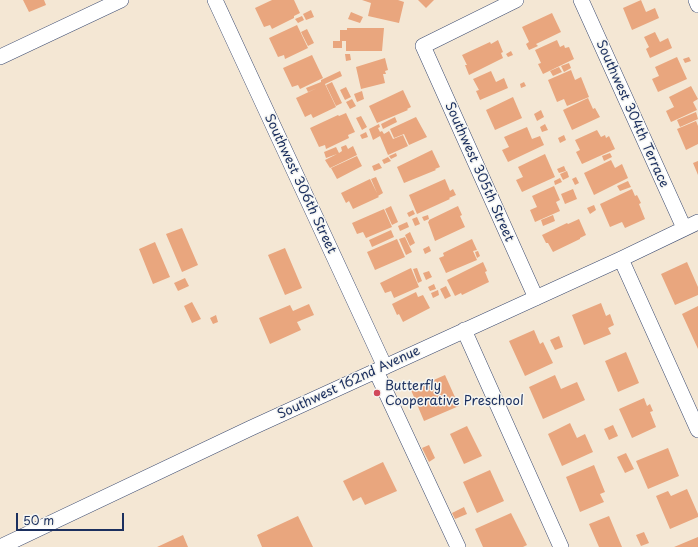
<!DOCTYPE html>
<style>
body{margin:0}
#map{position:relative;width:698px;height:547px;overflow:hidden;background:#f4e7d4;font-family:"Playpen Sans",sans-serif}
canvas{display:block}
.scale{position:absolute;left:16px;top:513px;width:108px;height:18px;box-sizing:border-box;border:2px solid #1b2f5e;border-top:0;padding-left:5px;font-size:12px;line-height:14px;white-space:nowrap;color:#1b2f5e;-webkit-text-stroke:3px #f6f6f2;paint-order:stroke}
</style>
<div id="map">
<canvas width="698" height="547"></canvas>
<div class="scale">50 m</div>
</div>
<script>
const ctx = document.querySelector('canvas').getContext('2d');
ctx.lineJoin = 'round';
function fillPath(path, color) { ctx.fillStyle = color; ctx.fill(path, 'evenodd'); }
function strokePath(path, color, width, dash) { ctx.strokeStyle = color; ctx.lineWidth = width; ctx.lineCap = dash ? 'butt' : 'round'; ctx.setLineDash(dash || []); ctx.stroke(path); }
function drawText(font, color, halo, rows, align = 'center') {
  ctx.font = font + ' "Playpen Sans",sans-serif'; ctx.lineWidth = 3; ctx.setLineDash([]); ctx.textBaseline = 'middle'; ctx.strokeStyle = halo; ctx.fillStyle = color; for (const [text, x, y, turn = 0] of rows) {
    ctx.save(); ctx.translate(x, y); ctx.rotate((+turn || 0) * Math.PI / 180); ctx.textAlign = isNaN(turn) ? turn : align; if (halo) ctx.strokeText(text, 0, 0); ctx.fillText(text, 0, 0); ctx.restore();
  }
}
const building = new Path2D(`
 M23,0H44L46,5L29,12Z
 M272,0H294L300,13L294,16V18L272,29L270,25L264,27L255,8Z
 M362,0H398L404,2L399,23L368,16L371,3Z
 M418,0H434L426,8Z
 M641,0L646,12L655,8L659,18L632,30L623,8Z
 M311,10L314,17L306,20L303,14Z
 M351,12L363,17L360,23L348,19Z
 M552,13L561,32L536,44L538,46L529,50L526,44L529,42L522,27Z
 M302,16L304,20L298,23L295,19Z
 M297,25L308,48L285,59L284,55L278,57L269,38Z
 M347,28H384L382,51H346V41H342V48H333V41H340V30H347Z
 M307,29L314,43L308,46L301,32Z
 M655,32L660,42L668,38L672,48L650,58L646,49L649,47L644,37Z
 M498,40L503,52L501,53L503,58L469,75L465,65H467L462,55L490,42L491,44Z
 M557,40L560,47L564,45L565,48L569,47L574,59L543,74L538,64L541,63L535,50Z
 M511,51L513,55L508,57L506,54Z
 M345,54H350L351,60L346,61Z
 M312,55L323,78L300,89L298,85L292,87L283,68Z
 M677,57L687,79L658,92L652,79L659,76L655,67Z
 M689,57L691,61L685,63L683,59Z
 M385,58L388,70L385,71L386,74H383L385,83L361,89L356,67Z
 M569,63L571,68L564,72L561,66Z
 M559,67L562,72L553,76L550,71Z
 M571,70L575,80L581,77L589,97L567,106L564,99L557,102L548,80Z
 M340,71L342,76L325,84L336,107L313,118L311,114L305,117L296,98L317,88L308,92L306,88L321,82V80Z
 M491,71L496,82L504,78L508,88L480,100L476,91L479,90L473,79Z
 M332,82L342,103L336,106L326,85Z
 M524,82L526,86L521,88L520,84Z
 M691,86L698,99L693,102L697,110L671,122L666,111L674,107L669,97Z
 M346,87L351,97L345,100L340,90Z
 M403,90L411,107L407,109L408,110L377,123L369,106Z
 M362,91L364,99L357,102L354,94Z
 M513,97L522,118L495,130L486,110Z
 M588,98L593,109L595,108L600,117L572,130L563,110Z
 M352,99L356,106L350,109L346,102Z
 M541,110L544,117L537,121L534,114Z
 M696,112L698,119L680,127L677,120Z
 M346,113L355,132L348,135L349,138L326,149L325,145L319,147L310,128L338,115L339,116Z
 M361,116L367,127L362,130L356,118Z
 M395,117L397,122L383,129L381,124Z
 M416,117L427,137L409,145L404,134L394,138L390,129Z
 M696,121L698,126V144L686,150L677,129Z
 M379,124L380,127L378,128L380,132L382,131L384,134L389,131L393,139L403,135L408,146L388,155L380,136L373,140L369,129Z
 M545,124L548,130L542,132L540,127Z
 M527,127L532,139L540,136L544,145L508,162L502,150L509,147L504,137Z
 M597,130L601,137L605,135L606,138L609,136L615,149L582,164L576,152L580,150L575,140Z
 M366,132L368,137L362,139L360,135Z
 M564,135L566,140L560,143L558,138Z
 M346,145L348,149L353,146L357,155L330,168L325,160L337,154L326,158L324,152L336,147L339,153L342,151L341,147Z
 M432,150L440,167L435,169L436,170L404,183L397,167Z
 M396,153L397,156L391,159L389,156Z
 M610,153L612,157L604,161L602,156Z
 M545,154L555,177L522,192L516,180L523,177L518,167Z
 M357,156L362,166L337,179L331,168Z
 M388,157L391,161L384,164L382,160Z
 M611,160L615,168L622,164L628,178L594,195L584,173Z
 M698,161V175L693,163Z
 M379,163L382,168L374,171L372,166Z
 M564,166L566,171L559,173L557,169Z
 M567,171L569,177L563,180L560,174Z
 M376,177L383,193L378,196L379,197L353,209L349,201L346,203L341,193L370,179L377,193L371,179Z
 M576,177L579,183L575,185L572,179Z
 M560,178L562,182L555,185L554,181Z
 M445,179L450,191L453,189L456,195L449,198L450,199L417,214L409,195Z
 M628,181L631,187L620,191L617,186Z
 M554,186L560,200L556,202L560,211L535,222L530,210L537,207L532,196Z
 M573,189L577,199L565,204L561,194Z
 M632,189L635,196L637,195L641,203L639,204L645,219L625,228L622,222L610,227L600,204Z
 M594,205L596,210L590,214L587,208Z
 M391,206L398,222L392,225L385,209Z
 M458,206L462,215L460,216L465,227L435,241L428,222L429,221V220Z
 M384,209L392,227L366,238L363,232L357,234L352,223Z
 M413,210L415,214L409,217L407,213Z
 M428,215L429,219L424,221L422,217Z
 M553,215L555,221L543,226L541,220Z
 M417,217L420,224L415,226L412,219Z
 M579,219L586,235L580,238V239L553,252L548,243H546L542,235L567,223L568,224Z
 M407,222L409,227L400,231L398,226Z
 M182,228L198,265L182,272L166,234Z
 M391,230L394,237L372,247L369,240Z
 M410,232L415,243L410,246L405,235Z
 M405,237L412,252L406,255L399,239Z
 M397,239L405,257L375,270L367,252Z
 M472,239L477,250L473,251L477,260L446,273L439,258L444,256L443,253Z
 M155,242L170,277L153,284L139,249Z
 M429,246L431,251L425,254L423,249Z
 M285,248L302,288L285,295L268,255Z
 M478,251L480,256L477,258L475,252Z
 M483,262L487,271L485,272L489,282L462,295L461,293L455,296L447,280Z
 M687,262L698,287V295L675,305L661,274Z
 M411,268L419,287L394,298L391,291L385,293L380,283Z
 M417,268L422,281L418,283L413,269Z
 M429,271L432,277L426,280L423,273Z
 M185,278L189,286L178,291L174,283Z
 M434,284L436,289L430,291L428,287Z
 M446,286L451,296L445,299L440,289Z
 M438,290L439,295L433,298L431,293Z
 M416,292L418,297L423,295L430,308L403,322L399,314L397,315L392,304Z
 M192,302L201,319L192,323L184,306Z
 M601,303L606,316L610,314L614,325L608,328L611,334L584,345L572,315Z
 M309,304L314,315L297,322L301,330L270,344L259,318L290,305L293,311Z
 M698,306V349L682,314Z
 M216,315L218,322L213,324L210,318Z
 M534,330L540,344L543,342L553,363L525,376L509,341Z
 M559,336L563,347L555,350L550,340Z
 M626,352L639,383L618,392L605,361Z
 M445,375L459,406L424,421L411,390Z
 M555,375L561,389L577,382L585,400L543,419L529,387Z
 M644,398L647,406L650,404L653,411L650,412L656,427L632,438L619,409Z
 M570,423L577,438L585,434L593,452L562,466L548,434Z
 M613,425L618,436L609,440L604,429Z
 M467,426L482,456L464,464L450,434Z
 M429,445L435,458L429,462L422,448Z
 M668,448L679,476L648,489L636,461Z
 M626,453L634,469L625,473L617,457Z
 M383,462L397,491L365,505L361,497L353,501L343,481Z
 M594,465L605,492L600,494L604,502L580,512L566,477Z
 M490,470L504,501L477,513L463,482Z
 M687,489L698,514V517L670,529L656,496L668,491L671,496Z
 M464,507L467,514L455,519L452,513Z
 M511,513L527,545L523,547H483L475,529Z
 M298,516L313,547H262L257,535Z
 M609,516L622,547H599L589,524Z
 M644,532L649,543L641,546L636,535Z
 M183,535L188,547H157Z
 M698,537V547H674Z`);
const minor = new Path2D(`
 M215,0L385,367
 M516,0L423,46L536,298
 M581,0L684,228
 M696,0L698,5
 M0,57L121,0
 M621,259L698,430
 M464,330L561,547
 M376,371L458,547
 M0,547L251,428L621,259L698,222`);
const markers = [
 [377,393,4,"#d1495b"]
];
const streetNames = [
 ["Southwest 304th Terrace",632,114,66],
 ["Southwest 305th Street",479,172,66],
 ["Southwest 306th Street",300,184,65],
 ["Southwest 162nd Avenue",349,383,-25]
];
const poiNames = [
 ["Butterfly",385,386],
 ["Cooperative Preschool",385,401]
];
fillPath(building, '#e9a67e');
strokePath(minor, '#3c4b70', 16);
strokePath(minor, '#fff', 15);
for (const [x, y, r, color] of markers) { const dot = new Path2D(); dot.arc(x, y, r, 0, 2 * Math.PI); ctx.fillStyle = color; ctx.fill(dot); strokePath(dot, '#f6f6f2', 1.5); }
drawText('13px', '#1b2f5e', '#f6f6f2', streetNames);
drawText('13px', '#1b2f5e', '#f6f6f2', poiNames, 'left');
</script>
